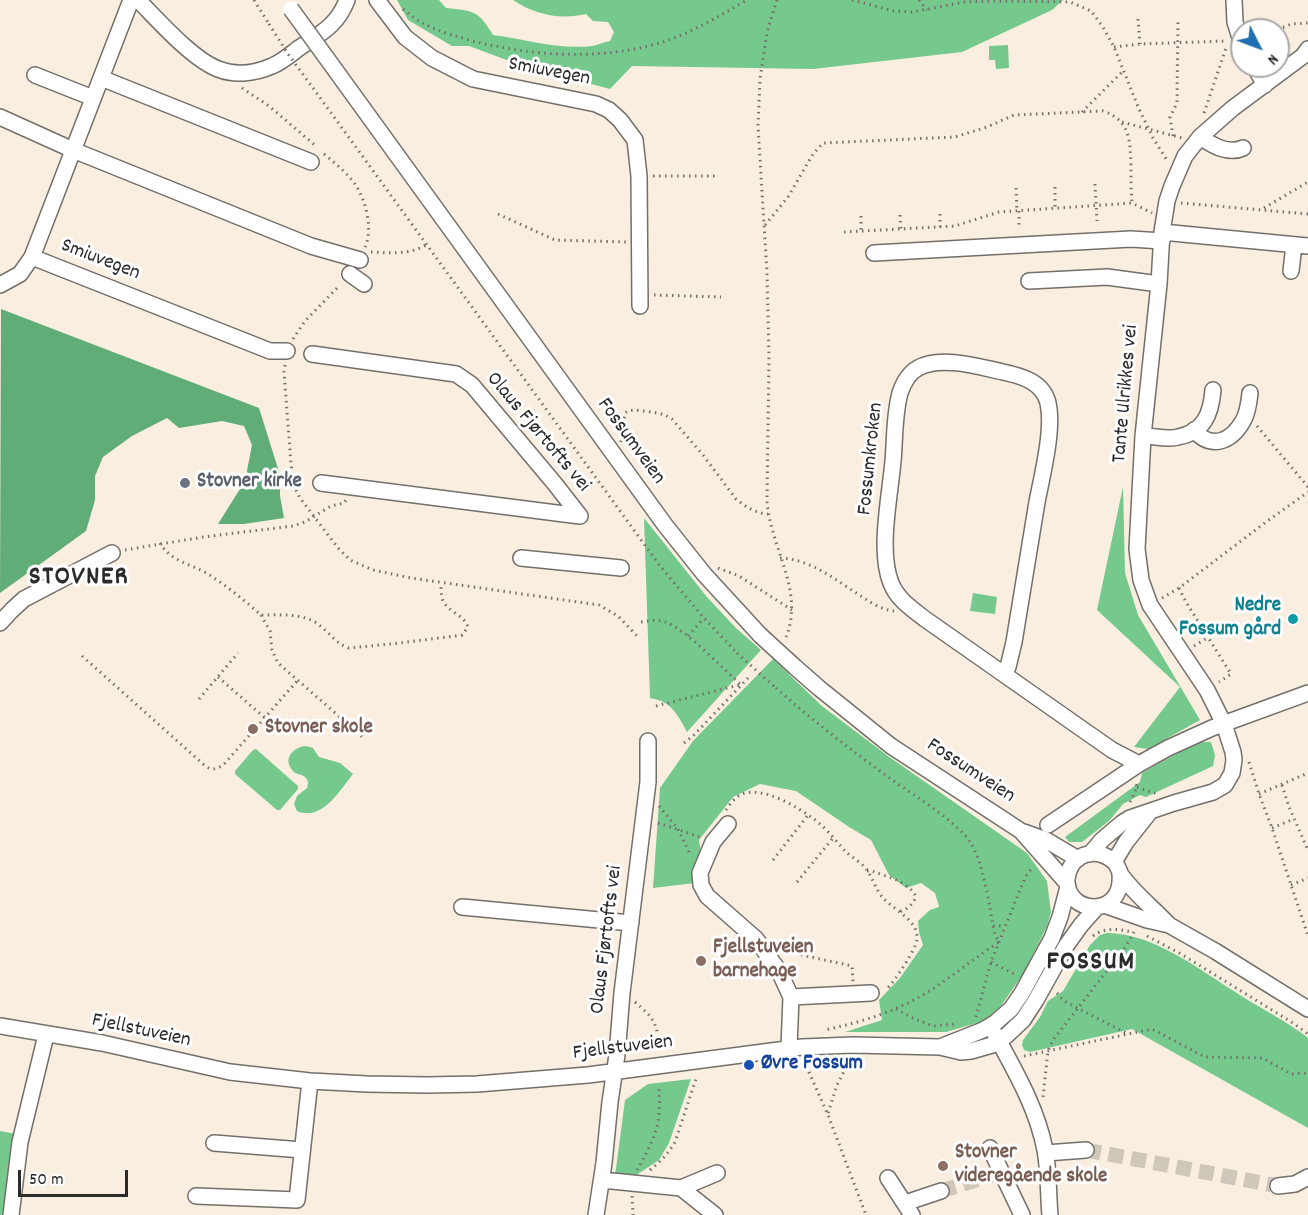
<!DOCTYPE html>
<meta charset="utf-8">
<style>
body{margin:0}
#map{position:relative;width:1308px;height:1215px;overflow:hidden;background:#f9eedf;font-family:Dekko,sans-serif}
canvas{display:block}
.north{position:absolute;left:1230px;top:18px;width:60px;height:60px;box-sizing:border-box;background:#fff;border:2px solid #aaa;border-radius:50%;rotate:132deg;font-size:16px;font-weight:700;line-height:24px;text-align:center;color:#2b2b2b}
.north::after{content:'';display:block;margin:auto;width:21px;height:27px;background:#1f6fb2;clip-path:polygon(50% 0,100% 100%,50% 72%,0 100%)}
.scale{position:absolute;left:18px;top:1170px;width:110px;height:27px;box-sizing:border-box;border:3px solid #2b2b2b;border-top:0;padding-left:8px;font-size:18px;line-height:21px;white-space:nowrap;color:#2b2b2b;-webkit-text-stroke:4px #fff;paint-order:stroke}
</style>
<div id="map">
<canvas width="1308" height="1215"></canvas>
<div class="north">N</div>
<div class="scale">50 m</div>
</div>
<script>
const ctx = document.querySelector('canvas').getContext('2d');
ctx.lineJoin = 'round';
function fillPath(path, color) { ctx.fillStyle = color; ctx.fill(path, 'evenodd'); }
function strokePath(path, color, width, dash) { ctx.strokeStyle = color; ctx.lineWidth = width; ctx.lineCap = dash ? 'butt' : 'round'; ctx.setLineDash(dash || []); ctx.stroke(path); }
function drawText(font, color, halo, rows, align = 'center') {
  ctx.font = font + ' Dekko,sans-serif'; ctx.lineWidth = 6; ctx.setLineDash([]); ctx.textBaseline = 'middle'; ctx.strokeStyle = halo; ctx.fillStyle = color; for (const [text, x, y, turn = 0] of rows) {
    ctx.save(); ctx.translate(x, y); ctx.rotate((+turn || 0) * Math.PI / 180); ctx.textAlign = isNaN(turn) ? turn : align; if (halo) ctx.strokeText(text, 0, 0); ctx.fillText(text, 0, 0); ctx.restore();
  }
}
const green = new Path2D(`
 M397,0H439L446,8C474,11 478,10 493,35C525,39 558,50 592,46C598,45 604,42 610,41L614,32L608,22L593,21L586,14C561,20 535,15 513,0H1063L1052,10L962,52L813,69L632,66L610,89L520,65L469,46H452L408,20Z
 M1008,45L1009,68L996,69L995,60H989V46Z
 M1123,487L1125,573L1138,615L1200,720L1148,749L1134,747L1180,687L1097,610Z
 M644,518L707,597L736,628L761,650L687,732C678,715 671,701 650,698Z
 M973,593L997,597L995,614L970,611Z
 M773,659L822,706L888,756L1027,853L1047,881L1051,912L1047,926L1025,971L1001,1006L984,1021L946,1032H845L882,1020L879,1000L900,978L923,945L919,932L918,921L930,910L939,907L935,893L921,883L906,888L889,875L871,840L849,827L796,791L760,784L733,797L699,840L702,858L695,883L653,888L660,788L693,741Z
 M1198,742H1211L1215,755L1213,766L1146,797L1140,795L1123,804L1109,821L1082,842H1069L1065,837L1140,782L1142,773Z
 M306,746L313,748L319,757L340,763L353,774C340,790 322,822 297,811L294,804L297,796L307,788C308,785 309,781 306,778C303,774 296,775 293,771C282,759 293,747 306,746Z
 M256,749L298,786V789L280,810H277L235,774V771L253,750Z
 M1107,933C1154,933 1201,971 1240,995C1262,1009 1286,1021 1307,1037L1308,1039V1128L1132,1029L1030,1052L1024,1050L1022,1045L1023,1040L1040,1017L1048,1001L1063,991L1090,945L1100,935Z
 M691,1079L669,1143L659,1160L632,1178L615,1176L625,1100L648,1084Z
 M0,1131L16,1134L6,1215H0Z`);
const forest = new Path2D(`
 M1,309L259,408L280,475V496L284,518L244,524H218L245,481L252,445L244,426L222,421L179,428L167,418L132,436L103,457L95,476V500L86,531L0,593Z`);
const minorTunnel = new Path2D(`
 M1086,1150L1278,1186
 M941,1191L1002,1172`);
const path = new Path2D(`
 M254,0L269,24
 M777,0L767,32L760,79L758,126L767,273L769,357L767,501C770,547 805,591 786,637
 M852,0L894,11L912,12L965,2L995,1L1070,2L1091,11L1103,27L1114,47L1139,109L1153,138L1168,162
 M919,0L927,10
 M403,9C426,29 445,33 473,41C536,57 607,61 669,40C696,30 721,15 747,0
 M1138,19L1140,44
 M1253,30L1285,27L1291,24L1308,23
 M1114,47L1140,44L1226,41
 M242,88L269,106L317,147
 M313,88L660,566L704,618L737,653
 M1082,112L1123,71
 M1204,113L1227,45
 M1122,122L1182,138
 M1173,136L1170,117L1177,103L1178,18
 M324,154C349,175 362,185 368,219C369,228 369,239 365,247
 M653,176H718
 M1095,184L1097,221
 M1055,187V209
 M1016,188L1017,211
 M1181,203L1308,214
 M1264,208L1308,182
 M1019,211V227
 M498,214L555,240L626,242
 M940,214V227
 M900,215L901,229
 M861,216V231
 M765,225L788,197L813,154L823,143L955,137L987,127L1014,115L1103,111C1130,120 1130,140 1131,165C1131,178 1131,191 1132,203
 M844,232L955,226L999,212L1132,203L1152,213
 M371,252C390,253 409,255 426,245
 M654,295L721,297
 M293,339L305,321L340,285
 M285,365L284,372L291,464L294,486L300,498L338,548L350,560L373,570L411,578L599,605L618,616L639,638
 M1257,426L1308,487
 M621,442L625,413L628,411L635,410L658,413L665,415L672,419L703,455L736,499C746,507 755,513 768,514
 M160,543C170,561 191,564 208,574C227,586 244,600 261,615C280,615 303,613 318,624C329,632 336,644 349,648L400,643L462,635L468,627C464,614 446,612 442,598C441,593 441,588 441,583
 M125,550L203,537L293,526L305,522L331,506L344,503L346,500
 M780,558C812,559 838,582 864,598C873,604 883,610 894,611
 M718,568L739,576L792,610
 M1179,588L1186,602L1231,674L1219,682
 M1162,598L1179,588L1266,522L1308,492
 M261,615L270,631L272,650L278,663L365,739
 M641,622C649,621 657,619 665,622C686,629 723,669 741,685
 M688,636L704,618
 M1194,646L1209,637
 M82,656L203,764C210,771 218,770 225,763L298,680
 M218,677L265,718
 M776,688C814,722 854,752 895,782C915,796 957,822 970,842C985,865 989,908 995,935L999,942C974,958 951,978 926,993C895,1012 861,1022 825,1030
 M199,699L238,653
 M656,706L739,685
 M684,743L694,735L748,678
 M1249,762L1259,794L1272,828L1308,936
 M1282,785L1289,807L1308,850
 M1137,787L1157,794
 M1259,794L1308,773
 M1130,802L1137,787L1136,784
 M659,806L678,829L691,856
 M726,810C730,804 735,797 742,794C764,786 797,807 814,819C826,828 836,841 846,852C853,858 862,863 867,870C873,879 876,890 883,898C894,910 919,921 917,939C916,950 894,982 886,990
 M658,823L700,837
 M1272,828L1294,819
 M773,860L808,815
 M867,871H872C887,877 909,881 916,897C912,905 908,909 899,912
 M797,882L833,838
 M1291,885L1308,878
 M993,926H1005
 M1093,936C1105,927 1118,929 1132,932
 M1147,936L1181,954L1293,1023L1308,1034
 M779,948L785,941L802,955L852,966L853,982
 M991,962L1016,975
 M1057,993L1064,1001L1126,1033
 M635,1002C652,1017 656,1020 659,1043
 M896,1009L915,1019L933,1026L956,1024
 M976,1017L991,962L999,942L1022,885L1026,876L1032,868
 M1024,1056L1152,1029L1205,1057L1263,1058L1291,1074L1308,1073
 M804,1061L828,1115L866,1215
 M1043,1097L1048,1051L1053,1040L1124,949L1134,932
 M828,1113L837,1085L850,1060
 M637,1170C647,1152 659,1132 659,1111C660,1103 659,1095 659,1086
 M650,1170C661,1161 668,1154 675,1142L697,1076
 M632,1196L633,1215`);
const minor = new Path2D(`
 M131,0L101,78L311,162
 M138,0C158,20 192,59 218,69C236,76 256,73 272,66C282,62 291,54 299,48C321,33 337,26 347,0
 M377,0L405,37L432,58L473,79L596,104L609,110L620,120L635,140L639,176L640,306
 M1234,0L1235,22L1242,44
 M1254,66L1265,85
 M336,71L665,525L704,574L760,635
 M35,75L93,98
 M0,117L73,150L311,246L360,260
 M1200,137C1212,145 1228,155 1243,148
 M1162,232L1308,246
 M874,253L1131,239L1162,241
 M32,257L270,351H287
 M1291,271L1294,245
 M350,274L364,284
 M1029,281L1107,277L1159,284
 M0,285L20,274L32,257L101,78
 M312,354L456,374L472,385L555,484L580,516
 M1194,430C1211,450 1231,442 1243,421C1248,413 1249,402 1250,393
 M1143,436C1154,436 1168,440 1178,437C1204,432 1211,414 1213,390
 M321,483L580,516
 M521,558L621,568
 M0,623L12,610L24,599L112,553
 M795,667L819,688L891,746L1021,831L1067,883
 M1004,674L1008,667L1014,642C1022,595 1029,549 1037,502C1042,476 1054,429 1048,403C1043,382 1022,376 1003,372C980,367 940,355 918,368C909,373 903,384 900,393C894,415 895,439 893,461C890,496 878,551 891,583C897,599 912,609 925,619L1112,750L1139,764
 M728,824L713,842L700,873L701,885L707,896L756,939L779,971L791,997L789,1048
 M1048,825L1139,764L1168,748L1212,728L1308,693
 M1024,832L1046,840L1078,859
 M1090,854L1102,840L1122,823L1130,818L1174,803L1213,792L1225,785L1232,773L1234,760L1233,752L1224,724L1207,690L1150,605L1141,580L1137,549L1143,436L1159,284L1162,232L1167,201L1172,186L1185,156L1200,137L1233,108L1303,56L1308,49
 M1114,862L1126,842L1149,813
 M1120,874C1124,919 1065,915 1067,879C1068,871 1071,864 1077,859C1085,853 1095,852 1103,855C1108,857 1112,859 1115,863C1118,866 1119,871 1121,875C1134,893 1154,909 1169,925
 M1104,905L1147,920L1169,925L1215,951L1308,1009
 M462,907L631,923
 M791,997L871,993
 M0,1026L102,1043L230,1072L310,1081L367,1084L427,1085L477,1084L588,1075L802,1047L853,1045L940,1047L961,1052L971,1051L992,1045L1006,1036L1023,1020L1036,1000L1066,946L1081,925L1097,907
 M995,1034C1015,1071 1037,1108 1045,1150C1049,1171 1048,1193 1050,1215
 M940,1047L983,1030L995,1023L1011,1009L1022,993L1052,938L1060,917L1068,887
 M214,1143L302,1150
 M990,1148L1022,1215
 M1046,1153L1086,1150
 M888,1178L912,1215
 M602,1181H612L681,1188L715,1215
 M1278,1186L1295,1184L1308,1177
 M681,1188L717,1173
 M196,1196L297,1200L310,1081
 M905,1203L941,1191
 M11,1215L20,1142L46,1035
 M596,1215L604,1163L610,1102L617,1055L622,993L648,782V741`);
const pathBridge = new Path2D(`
 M269,24L288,54L313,88
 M737,653L776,688`);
const minorBridge = new Path2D(`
 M291,9L336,71
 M760,635L795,667`);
const markers = [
 [185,483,6,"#6b7280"],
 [1293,619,6,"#0f9aa8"],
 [253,729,6,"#8d6e63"],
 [701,961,6,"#8d6e63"],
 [749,1065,6,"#1a4fb4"],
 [943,1166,6,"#8d6e63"]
];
const streetNames = [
 ["Smiuvegen",549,73,11],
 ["Smiuvegen",100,261,21],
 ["Tante Ulrikkes vei",1127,394,-85],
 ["Olaus Fjørtofts vei",537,433,50],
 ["Fossumveien",630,442,54],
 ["Fossumkroken",872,459,-84],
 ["Fossumveien",970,772,33],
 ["Olaus Fjørtofts vei",608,940,-83],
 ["Fjellstuveien",141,1032,12],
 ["Fjellstuveien",623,1049,-7]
];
const worshipNames = [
 ["Stovner kirke",197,483]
];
const cultureNames = [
 ["Nedre",1281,607],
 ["Fossum gård",1281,631]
];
const educationNames = [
 ["Stovner skole",265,729],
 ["Fjellstuveien",713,949],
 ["barnehage",713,973],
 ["Stovner",955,1154],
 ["videregående skole",955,1178]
];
const transitNames = [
 ["Øvre Fossum",761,1065]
];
const districtNames = [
 ["STOVNER",79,579],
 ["FOSSUM",1091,964]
];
fillPath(green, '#75c98c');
fillPath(forest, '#60ad78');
strokePath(minorTunnel, '#d0c7bb', 15, [15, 8]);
strokePath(minor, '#736f6a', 18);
strokePath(path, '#736f6a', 3, [1.5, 4.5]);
strokePath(minor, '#fff', 15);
strokePath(minorBridge, '#736f6a', 18, []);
strokePath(pathBridge, '#736f6a', 3, [1.5, 4.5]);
strokePath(minorBridge, '#fff', 15);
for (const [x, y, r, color] of markers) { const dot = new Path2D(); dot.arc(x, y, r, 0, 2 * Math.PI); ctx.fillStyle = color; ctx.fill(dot); strokePath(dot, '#fff', 2); }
drawText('21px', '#2b2b2b', '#fff', streetNames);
drawText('bold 21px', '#5b616d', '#fff', worshipNames, 'left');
drawText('bold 21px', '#0d838f', '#fff', cultureNames, 'right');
drawText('bold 21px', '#785e54', '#fff', educationNames, 'left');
drawText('bold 21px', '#164399', '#fff', transitNames, 'left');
ctx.letterSpacing = '1.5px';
drawText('bold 27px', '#2b2b2b', '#fff', districtNames);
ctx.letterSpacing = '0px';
</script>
